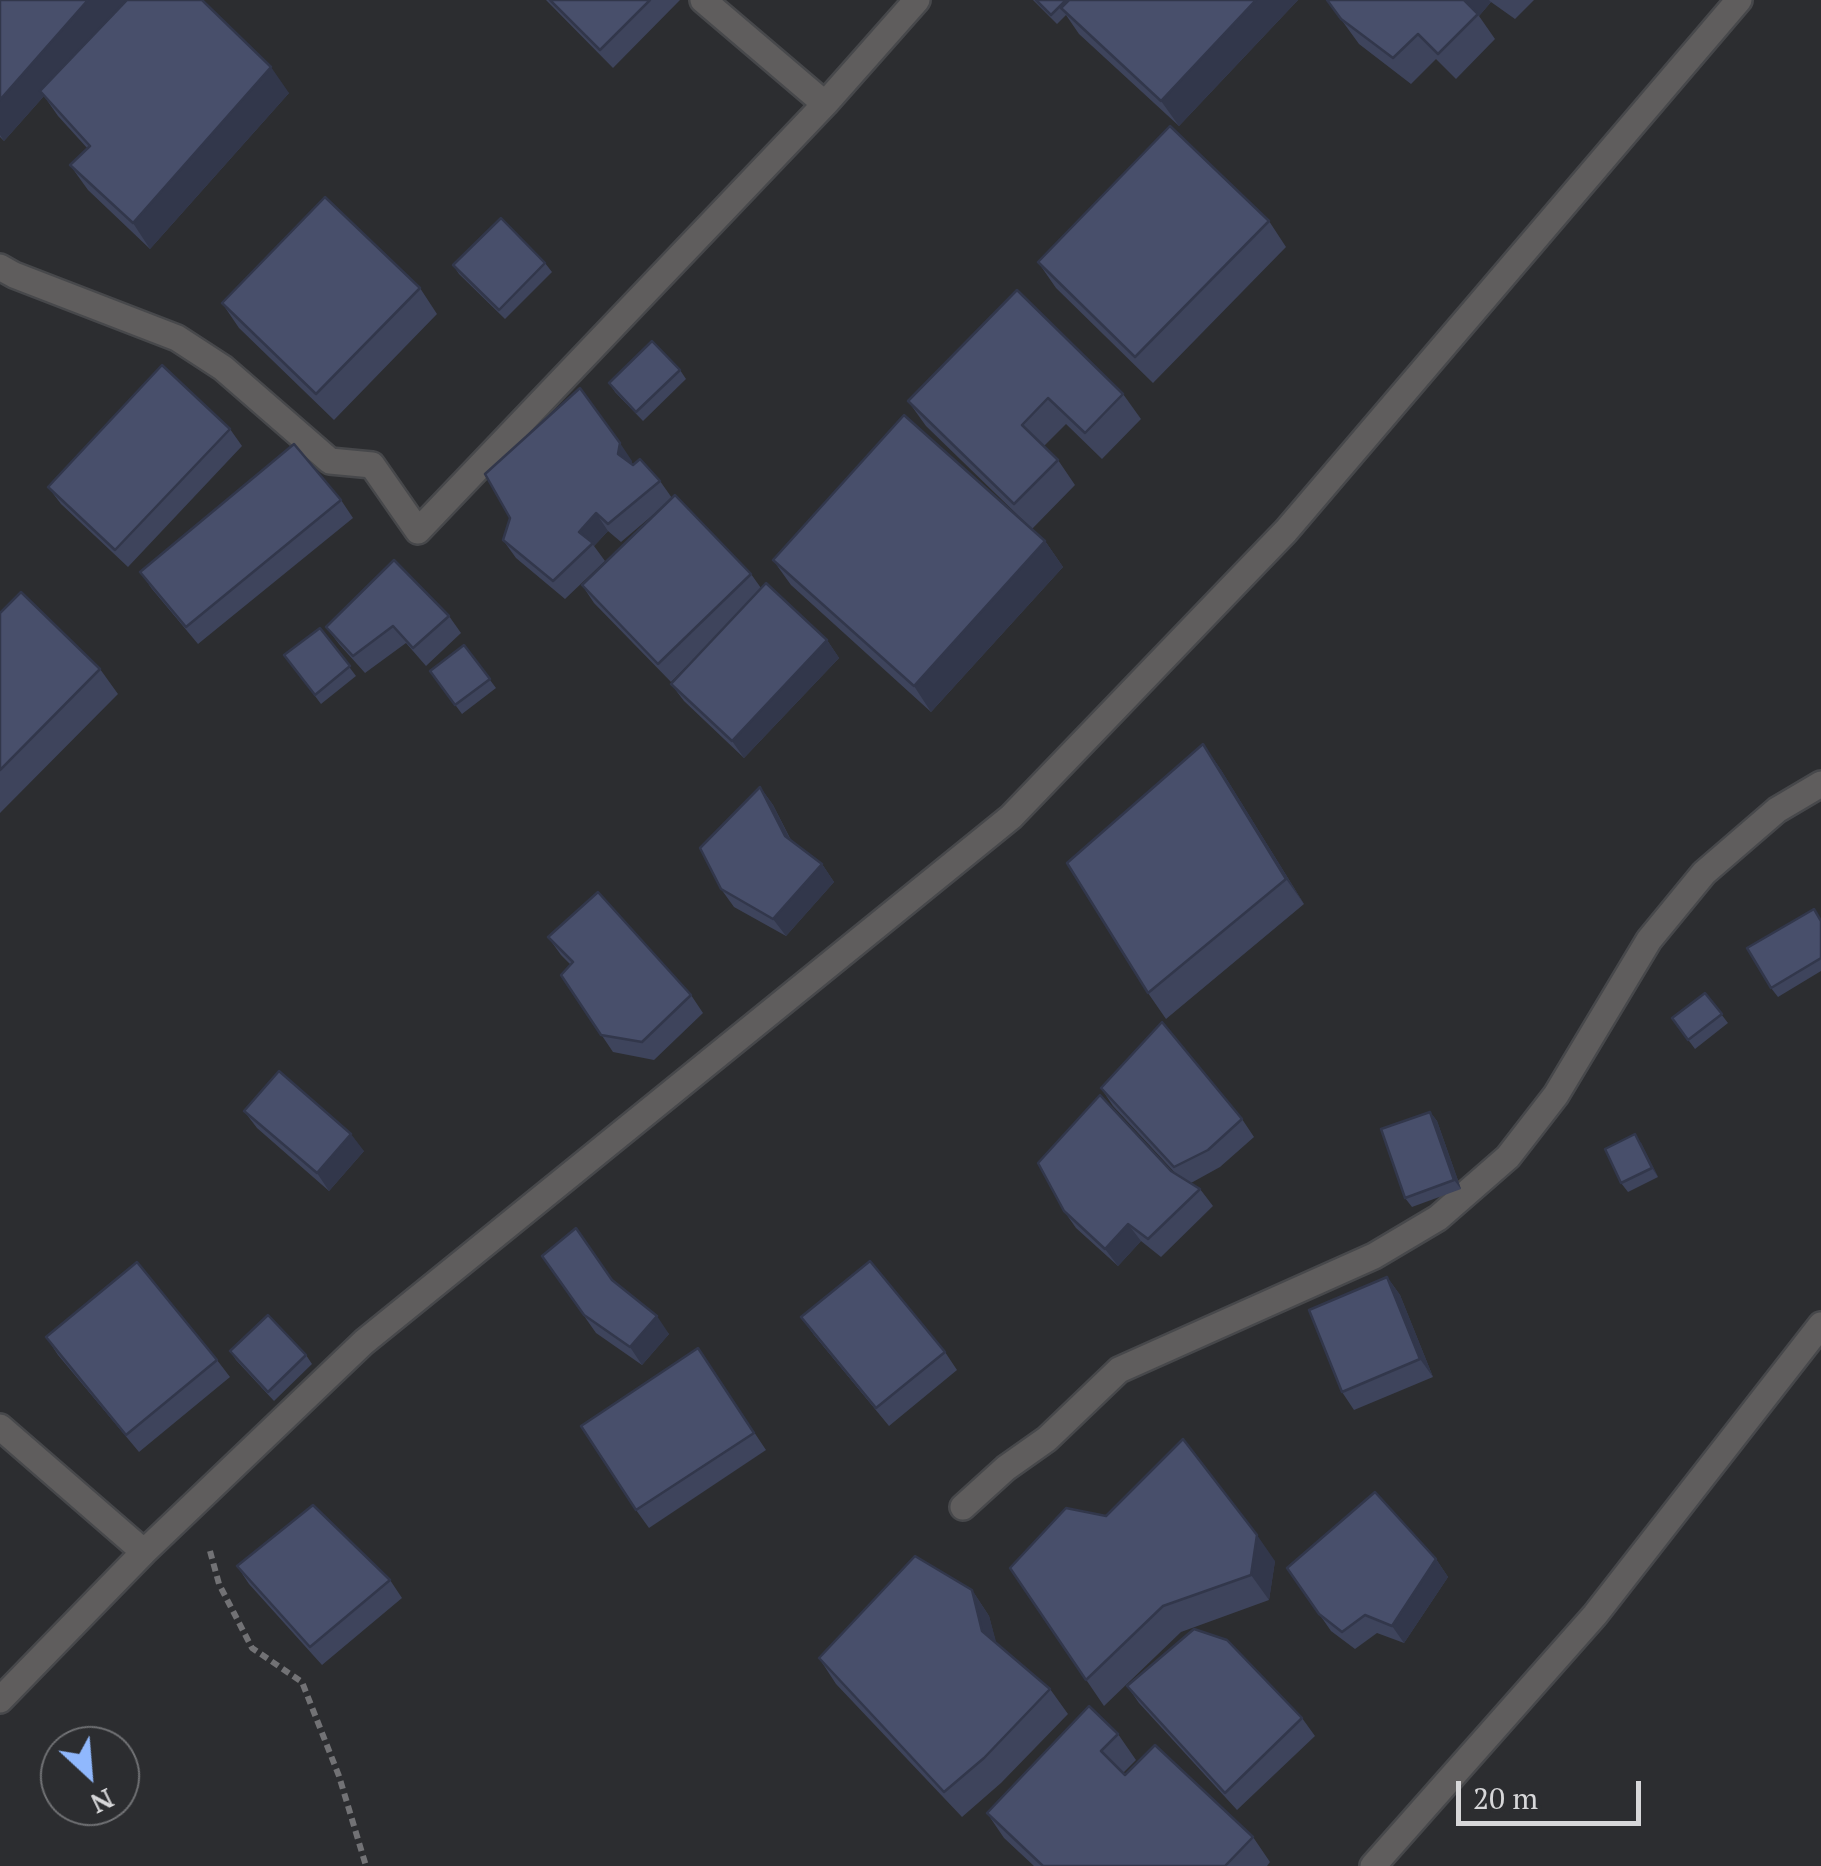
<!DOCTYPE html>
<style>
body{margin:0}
#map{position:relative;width:1821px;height:1866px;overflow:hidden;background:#2c2d30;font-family:"PT Serif",serif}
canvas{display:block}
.north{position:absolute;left:40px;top:1726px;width:100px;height:100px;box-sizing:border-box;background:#2c2d30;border:2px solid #707174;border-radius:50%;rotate:154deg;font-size:28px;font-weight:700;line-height:40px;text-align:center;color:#d7d7d9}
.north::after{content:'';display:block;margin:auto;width:35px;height:45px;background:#90b8fd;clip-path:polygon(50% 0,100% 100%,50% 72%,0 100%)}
.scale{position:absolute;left:1456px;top:1781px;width:185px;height:45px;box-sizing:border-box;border:5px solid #d7d7d9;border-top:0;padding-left:12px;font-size:30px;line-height:35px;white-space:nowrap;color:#d7d7d9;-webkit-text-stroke:8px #2c2d30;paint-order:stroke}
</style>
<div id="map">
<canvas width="1821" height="1866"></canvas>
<div class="north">N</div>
<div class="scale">20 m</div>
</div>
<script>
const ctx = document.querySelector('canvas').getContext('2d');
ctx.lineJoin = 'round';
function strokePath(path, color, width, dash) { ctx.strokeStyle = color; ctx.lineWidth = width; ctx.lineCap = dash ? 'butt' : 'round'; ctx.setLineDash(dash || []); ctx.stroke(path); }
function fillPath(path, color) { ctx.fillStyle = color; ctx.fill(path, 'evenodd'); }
const path = new Path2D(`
 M210,1551L219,1584L252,1648L302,1682L339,1776L366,1866`);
const minor = new Path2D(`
 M703,0L825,104
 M0,267L14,275L177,338L223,368L330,461L372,465L418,531L825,104L917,0
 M0,1427L144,1552L0,1700
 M963,1507L1006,1468L1047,1439L1119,1370L1374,1256L1438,1218L1508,1157L1556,1095L1649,940L1704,873L1777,810L1821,784
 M144,1552L364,1342L1011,817L1286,531L1739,0
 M1373,1866L1595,1615L1821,1325`);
const wall = new Path2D(`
 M0,0L289,93L150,249L88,190L70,165L88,149L58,116L44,96L4,141L0,137Z
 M546,0H680L613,68Z
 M1033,0H1298L1179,126L1079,34L1066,15L1057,24Z
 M1327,0H1534L1515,19L1491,2L1479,16L1495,39L1456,79L1436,59L1411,84L1359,44Z
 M1269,221L1286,247L1153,383L1056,288L1038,262Z
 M545,263L552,272L505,319L459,274L453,265Z
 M420,288L437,314L334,420L239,328L222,303Z
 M680,370L686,379L643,421L615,392L609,383Z
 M1123,394L1141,419L1102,459L1066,424L1044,446L1058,460L1075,485L1032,529L926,426L908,401Z
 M230,429L242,446L128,567L61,504L48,487Z
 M632,461V464L660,481L672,498L751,574L761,588L827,640L839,658L744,758L684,701L671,684L700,653L671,682L594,603L582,585L667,503L621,542L608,531L594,546L605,561L565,599L516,558L503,540Z
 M341,500L353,518L198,644L152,589L140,572Z
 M1045,541L1063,567L931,712L791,585L773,560Z
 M0,613L100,669L118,694L0,813Z
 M449,616L461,633L426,666L406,643L365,673L339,644L326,627Z
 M320,628L356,676L321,704L284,655Z
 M464,645L496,688L462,714L430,671Z
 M1203,744L1221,770L1304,904L1166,1019L1148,993Z
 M760,787L773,805L791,840L822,864L834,882L786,936L734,907L721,889Z
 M1821,919V971L1778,997L1771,988Z
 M548,937L691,995L703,1013L654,1060L613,1052L561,975L571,965L561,955Z
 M1705,993L1728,1023L1695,1049L1672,1018Z
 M1101,1088L1242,1119L1254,1137L1220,1167L1191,1183L1200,1189L1213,1206L1161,1257L1141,1241L1118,1266L1076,1228L1064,1211L1171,1171L1176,1174L1113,1106Z
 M244,1111L364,1151L329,1191L257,1128Z
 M1430,1112L1437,1121L1461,1189L1412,1207L1405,1198Z
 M1641,1143L1658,1177L1628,1192L1621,1183Z
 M542,1256L612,1280L669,1334L642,1365L596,1333Z
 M1387,1277L1400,1295L1433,1377L1354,1410L1342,1392Z
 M801,1317L945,1352L957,1370L889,1426L814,1335Z
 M46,1337L217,1360L230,1377L139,1452L58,1355Z
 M698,1348L766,1450L649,1528L636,1510Z
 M230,1351L306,1355L312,1364L274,1401L236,1360Z
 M1436,1559L1448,1577L1404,1643L1377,1633L1355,1649L1331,1631L1287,1568Z
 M1275,1561L1269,1600L1181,1632L1104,1706L1010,1568Z
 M237,1566L390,1580L402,1598L322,1665L249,1584Z
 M972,1590L989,1616L996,1643L1050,1689L1068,1714L1001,1783L962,1817L836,1684L819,1658Z
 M1127,1686L1302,1718L1315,1736L1237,1810L1139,1703Z
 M1118,1734L1136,1760L1123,1773L1125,1775L1253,1837L1270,1862L1267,1866H1034L1004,1838L987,1813Z`);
const shadedWall = new Path2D(`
 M88,0H128L40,91L44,96L4,141L0,135V100Z
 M1256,0H1298L1179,126L1161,101Z
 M1462,0H1489L1491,2L1479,16Z
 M271,67L289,93L150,249L133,223Z
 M620,443L632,461L631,471L618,454Z
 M596,513L608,531L594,546L579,532Z
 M1045,541L1063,567L931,712L914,686Z
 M827,640L839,658L744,758L732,741Z
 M1203,744L1221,770L1304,904L1286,879Z
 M760,787L773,805L797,853L785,836Z
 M822,864L834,882L786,936L773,919Z
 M1430,1112L1437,1121L1461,1189L1454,1180Z
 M351,1134L364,1151L329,1191L317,1173Z
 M1635,1134L1641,1143L1658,1177L1652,1168Z
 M1128,1224L1141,1241L1118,1266L1105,1249Z
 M1387,1277L1400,1295L1433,1377L1420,1359Z
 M657,1316L669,1334L642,1365L630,1347Z
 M1257,1535L1275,1561L1269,1600L1251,1575Z
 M1436,1559L1448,1577L1404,1643L1392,1626Z
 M972,1590L989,1616L1000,1656L982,1631Z`);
const building = new Path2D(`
 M0,0H88L0,100Z
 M127,0H202L271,67L133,223L70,165L90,146L40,91Z
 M550,0H650L600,50Z
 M1036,0H1066L1051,15Z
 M1069,0H1256L1161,101L1061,8Z
 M1327,0H1464L1478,14L1438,54L1418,34L1393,58L1341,19Z
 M1170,126L1269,221L1135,357L1038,262Z
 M325,197L420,288L316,394L222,303Z
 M501,218L545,263L499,310L453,265Z
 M1017,290L1123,394L1085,433L1048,398L1022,425L1058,460L1014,504L908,401Z
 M652,341L680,370L636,412L609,383Z
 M162,365L230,429L115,550L48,487Z
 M580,388L620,443L618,454L633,465L640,459L660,481L608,524L596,513L579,532L593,543L553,581L503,540L510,518L485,474Z
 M904,415L1045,541L914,686L773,560Z
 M294,444L341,500L186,627L140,572Z
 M675,495L751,574L658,664L582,585Z
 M394,560L449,616L413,648L393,626L353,656L326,627Z
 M766,583L827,640L732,741L671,684Z
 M21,592L100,669L0,770V613Z
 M320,628L350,666L315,695L284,655Z
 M464,645L490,679L455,705L430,671Z
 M1203,744L1286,879L1148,993L1067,863Z
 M760,787L785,836L822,864L773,919L721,889L700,848Z
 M598,892L691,995L642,1042L601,1035L561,975L573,962L548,937Z
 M1814,909L1821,921V958L1771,988L1747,948Z
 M1705,993L1722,1014L1688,1040L1672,1018Z
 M1162,1022L1242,1119L1208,1150L1174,1167L1101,1088Z
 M279,1071L351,1134L317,1173L244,1111Z
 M1100,1095L1171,1171L1200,1189L1148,1239L1128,1224L1105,1249L1064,1211L1038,1163Z
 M1430,1112L1454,1180L1405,1198L1381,1129Z
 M1635,1134L1652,1168L1621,1183L1605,1149Z
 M576,1228L612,1280L657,1316L630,1347L584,1315L542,1256Z
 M870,1261L945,1352L876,1408L801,1317Z
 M137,1262L217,1360L126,1435L46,1337Z
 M1387,1277L1420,1359L1342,1392L1309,1310Z
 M268,1315L306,1355L268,1392L230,1351Z
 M698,1348L754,1433L636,1510L581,1426Z
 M1183,1439L1257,1535L1251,1575L1163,1606L1086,1680L1010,1568L1066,1508L1106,1516Z
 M1375,1492L1436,1559L1392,1626L1365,1615L1342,1632L1319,1614L1287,1568Z
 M313,1505L390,1580L310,1647L237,1566Z
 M915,1556L972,1590L982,1631L1050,1689L984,1758L944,1792L819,1658Z
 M1194,1629L1227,1640L1302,1718L1225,1793L1127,1686Z
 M1089,1706L1118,1734L1101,1751L1125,1775L1155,1745L1253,1837L1225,1866H1043L987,1813Z`);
strokePath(minor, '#47484b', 30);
strokePath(path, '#727275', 6, [8, 5]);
strokePath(minor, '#5f5d5d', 25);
fillPath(wall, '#3e445c');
fillPath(shadedWall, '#32374b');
fillPath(building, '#484f6b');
strokePath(building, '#32374b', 2.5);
</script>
